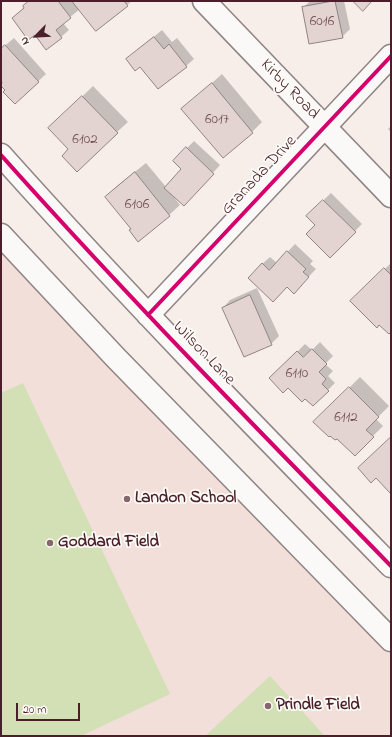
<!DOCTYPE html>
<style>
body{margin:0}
#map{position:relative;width:392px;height:737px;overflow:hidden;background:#f7eeea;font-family:"Indie Flower",sans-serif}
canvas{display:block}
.frame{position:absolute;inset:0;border:2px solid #4a1f2b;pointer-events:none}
.north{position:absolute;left:16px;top:16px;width:40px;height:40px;-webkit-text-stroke:3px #fdfcf7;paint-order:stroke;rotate:246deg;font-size:11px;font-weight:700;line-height:16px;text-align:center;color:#4a1f2b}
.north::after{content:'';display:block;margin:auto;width:14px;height:18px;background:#4a1f2b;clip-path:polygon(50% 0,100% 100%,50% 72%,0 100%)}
.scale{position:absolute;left:16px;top:703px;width:64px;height:18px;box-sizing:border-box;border:2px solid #4a1f2b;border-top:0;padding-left:5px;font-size:12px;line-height:14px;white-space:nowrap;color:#4a1f2b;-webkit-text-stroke:3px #fdfcf7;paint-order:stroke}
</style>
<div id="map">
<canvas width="392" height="737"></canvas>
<div class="frame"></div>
<div class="north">N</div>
<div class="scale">20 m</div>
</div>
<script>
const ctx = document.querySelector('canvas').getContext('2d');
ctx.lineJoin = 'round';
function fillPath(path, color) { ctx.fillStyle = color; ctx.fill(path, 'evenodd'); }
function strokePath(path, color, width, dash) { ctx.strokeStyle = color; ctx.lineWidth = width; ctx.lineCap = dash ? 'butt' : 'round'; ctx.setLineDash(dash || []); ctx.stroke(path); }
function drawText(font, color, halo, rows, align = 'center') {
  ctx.font = font + ' "Indie Flower",sans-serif'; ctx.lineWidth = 3.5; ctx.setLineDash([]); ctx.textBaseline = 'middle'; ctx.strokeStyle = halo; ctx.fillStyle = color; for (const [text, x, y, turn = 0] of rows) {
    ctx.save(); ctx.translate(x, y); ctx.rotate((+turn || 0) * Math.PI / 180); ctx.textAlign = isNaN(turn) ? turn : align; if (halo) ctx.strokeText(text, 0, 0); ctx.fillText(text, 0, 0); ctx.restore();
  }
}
const built = new Path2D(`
 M1,235L391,640V736H1Z`);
const green = new Path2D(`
 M23,383L170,694L81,736H1V393Z
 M270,676L325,736H205Z`);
const shadow = new Path2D(`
 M29,1H132L127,5L80,9L63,23L69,30L61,37L35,33L13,18L25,7L24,6Z
 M310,1H344L350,29L342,37L303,8Z
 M162,30L172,42L177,38L194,59L186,66L140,65L127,59Z
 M14,38L46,74L15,103L1,85L4,82L1,79V49Z
 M222,74L262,122L252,132L183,109Z
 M93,86L128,122L117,132L70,149L60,118Z
 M391,126V132L388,129Z
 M194,141L220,165L191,197L173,196L180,205L169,215L132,229L106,197L117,186L146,163L166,187L183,169L187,148Z
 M331,193L362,224L330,256L316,225L307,216Z
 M295,244L313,261L310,264L316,269L294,292L262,264L270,257L277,263Z
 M391,263V331L380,324L352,301Z
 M257,288L279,336L271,344L223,308L230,300Z
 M320,342L333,356L325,364L333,371L328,376L335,383L313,405L305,397L271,378L305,344L312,350Z
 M360,377L389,406L376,419L383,426L355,454L336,437L315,422Z`);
const building = new Path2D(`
 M29,1H58L71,18L56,30L62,38L46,50L35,35L28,40L12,18L24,8L23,6Z
 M72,1H124L128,6L96,31Z
 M335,1L343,38L309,44L302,7Z
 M353,1H372L363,11Z
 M154,37L164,49L169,44L187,67L158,89L140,67L135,71L126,59Z
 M5,45L39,82L15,104L3,92L5,90L1,86L2,82L1,81V49Z
 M212,83L253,133L223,158L181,109Z
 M82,96L118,133L77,172L62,156L68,149L48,128Z
 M186,147L214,174L184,206L164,188L181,169L173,161Z
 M135,172L170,216L138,242L129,230L131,229L105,197Z
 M323,200L356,232L330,258L306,234L315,225L306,216Z
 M287,251L306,269L303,272L309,277L294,294L287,287L273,302L248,278L262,263L269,270Z
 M384,268L391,275V332L389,334L379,325L377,328L350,301Z
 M250,295L272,345L244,357L222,308Z
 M312,349L327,364L319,372L326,379L322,384L329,391L313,406L305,399L302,402L288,388L283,393L269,378L297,351L303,357Z
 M349,387L379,417L366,430L374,437L355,456L337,439L335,440L330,436L329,437L313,422Z
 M391,437V492L390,493L376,478L371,483L358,468Z`);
const street = new Path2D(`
 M204,1L391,196
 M1,155C127,296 259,431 391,566
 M148,315L391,56`);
const secondary = new Path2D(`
 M1,235L116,358L391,640`);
const cycleway = new Path2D(`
 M1,155C127,296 259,431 391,566
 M148,315L391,56`);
const markers = [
 [127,499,4,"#87676e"],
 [50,543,4,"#87676e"],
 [268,706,4,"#87676e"]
];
const numberNames = [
 ["6016",322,23],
 ["6017",217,121],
 ["6102",85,141],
 ["6106",137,206],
 ["6110",297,375],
 ["6112",346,419]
];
const streetNames = [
 ["Kirby Road",289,90,46],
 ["Granada Drive",260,176,-47],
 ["Wilson Lane",203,354,46]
];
const poiNames = [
 ["Landon School",135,499],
 ["Goddard Field",58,543],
 ["Prindle Field",276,706]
];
fillPath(built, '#f2dfda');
fillPath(green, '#d3e0b6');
fillPath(shadow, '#0003');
fillPath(building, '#e3d4d1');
strokePath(building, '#908484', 1);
strokePath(street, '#908484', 25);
strokePath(secondary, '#908484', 25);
strokePath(street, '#faf9f7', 22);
strokePath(secondary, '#faf9f7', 22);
strokePath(cycleway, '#d6006c', 4);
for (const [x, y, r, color] of markers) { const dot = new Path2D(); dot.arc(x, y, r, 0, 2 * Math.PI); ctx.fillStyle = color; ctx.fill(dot); strokePath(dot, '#fdfcf7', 1.5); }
drawText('15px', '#734f57', null, numberNames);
drawText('17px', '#4a1f2b', '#fdfcf7', streetNames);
drawText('bold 17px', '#4a1f2b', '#fdfcf7', poiNames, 'left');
</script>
